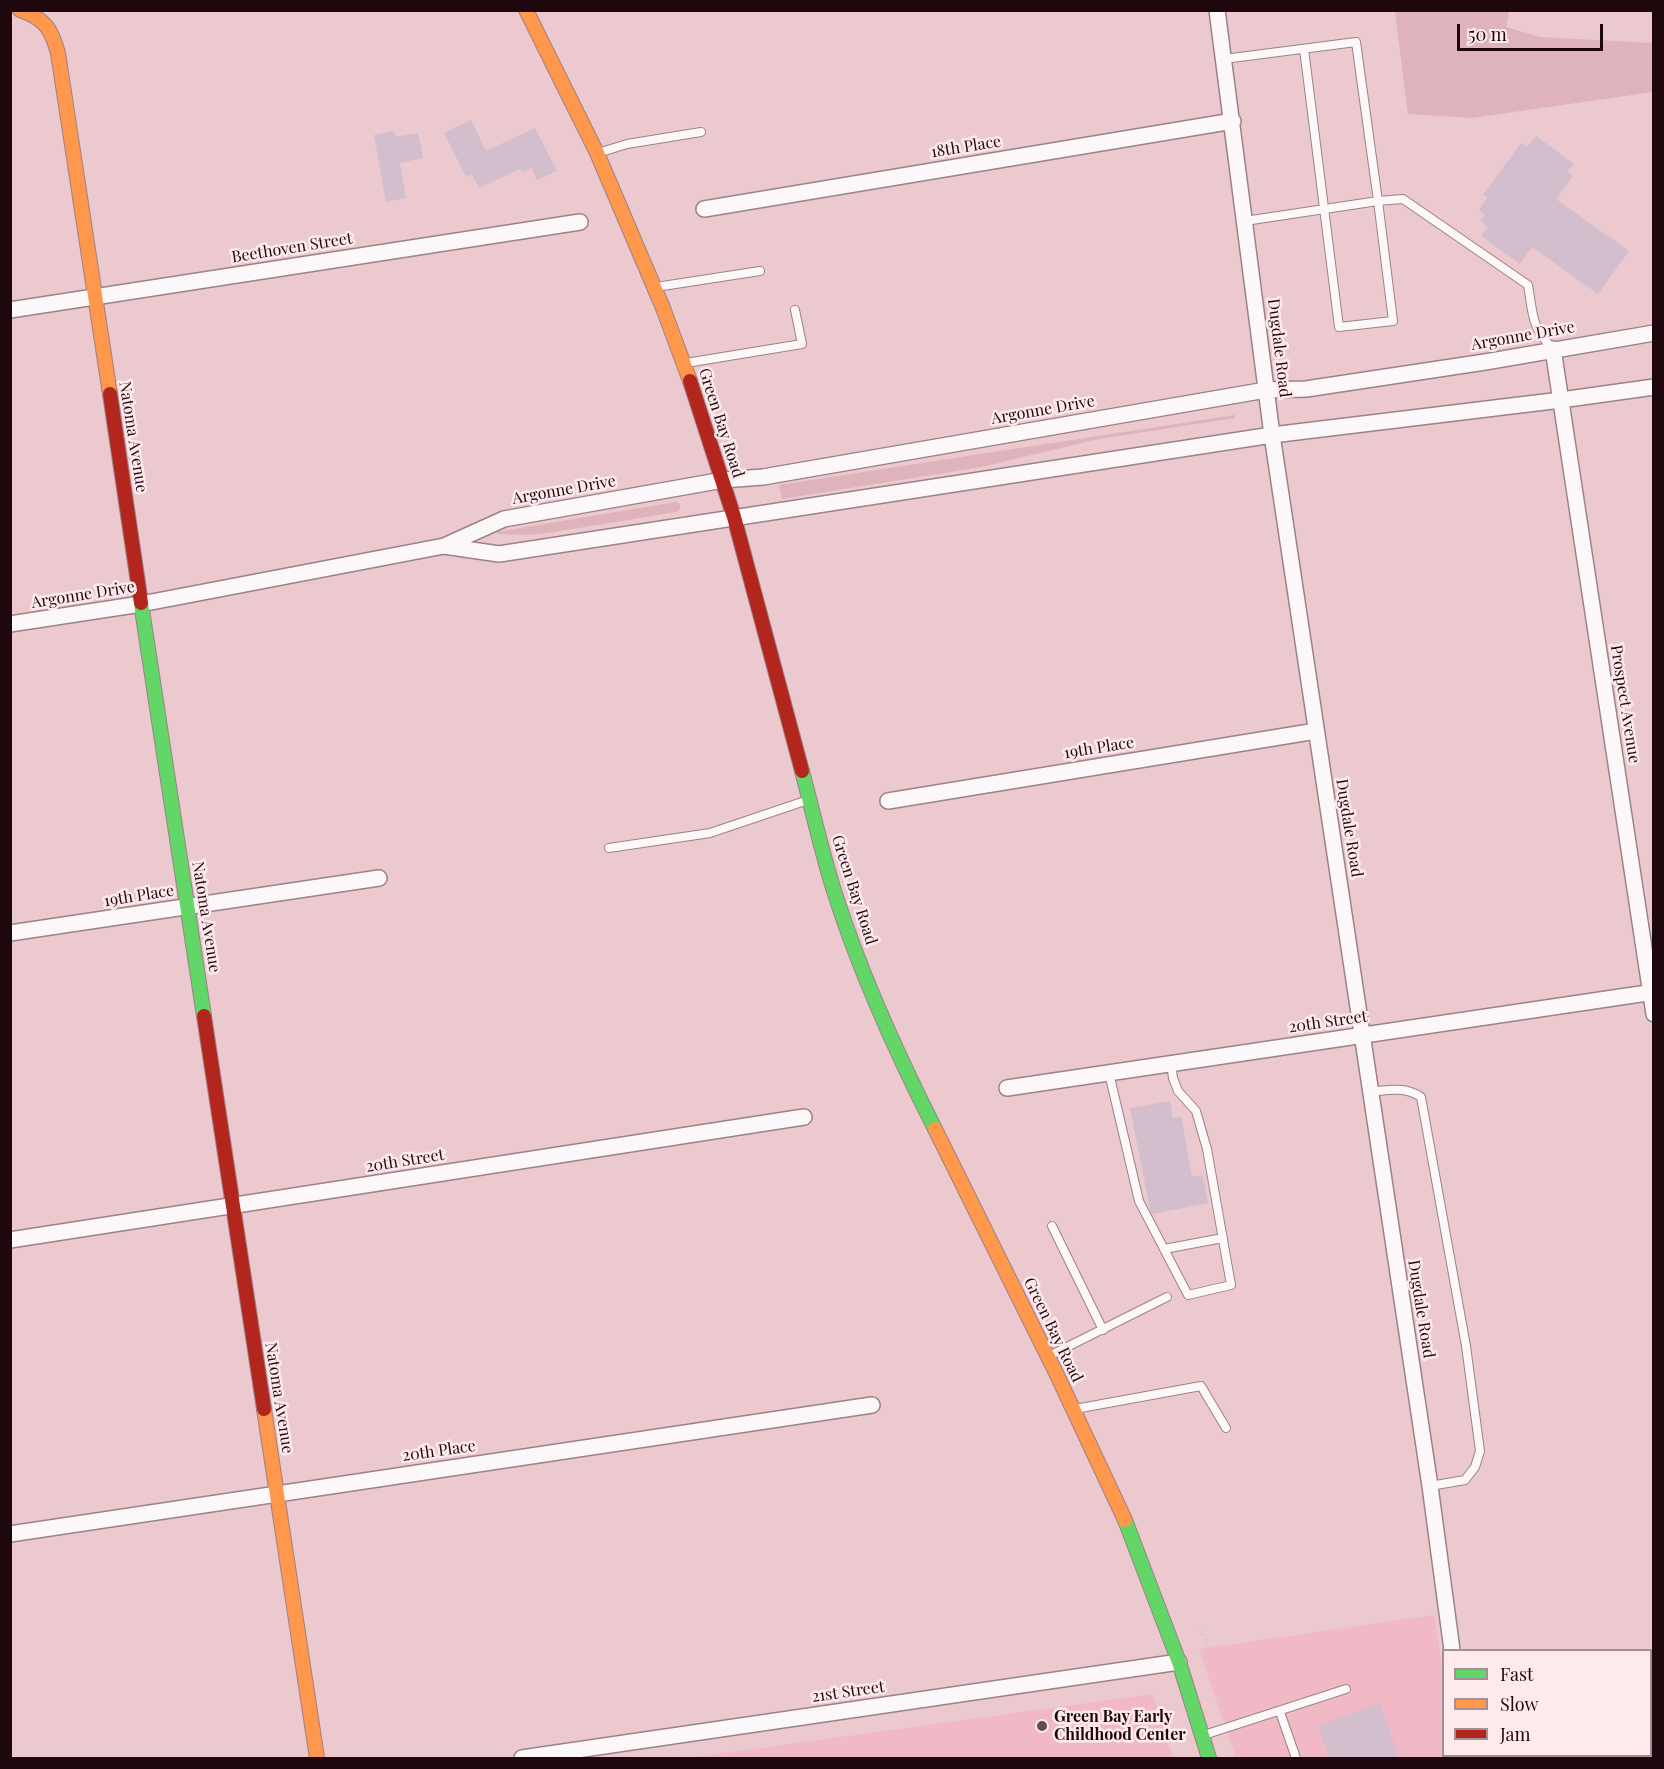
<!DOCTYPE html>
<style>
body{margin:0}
#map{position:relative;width:1664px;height:1769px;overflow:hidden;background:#ecc8cf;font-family:"Playfair Display",serif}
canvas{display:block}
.frame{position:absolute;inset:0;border:12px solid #1e080e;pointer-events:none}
.legend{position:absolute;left:1442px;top:1649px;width:210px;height:108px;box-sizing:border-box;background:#fee9ed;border:2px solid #a48f94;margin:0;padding:8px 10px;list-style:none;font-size:18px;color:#1e080e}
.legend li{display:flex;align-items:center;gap:12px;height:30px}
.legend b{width:30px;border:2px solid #a48f94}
.scale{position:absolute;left:1457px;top:24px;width:146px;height:27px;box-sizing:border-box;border:3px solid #1e080e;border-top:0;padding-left:8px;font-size:18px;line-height:21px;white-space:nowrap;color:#1e080e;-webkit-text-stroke:4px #fee9ed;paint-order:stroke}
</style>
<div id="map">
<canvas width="1664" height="1769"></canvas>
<div class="frame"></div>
<ul class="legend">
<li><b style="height:8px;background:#63d668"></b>Fast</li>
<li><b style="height:8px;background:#ff974d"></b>Slow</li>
<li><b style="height:8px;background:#b3261e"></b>Jam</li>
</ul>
<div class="scale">50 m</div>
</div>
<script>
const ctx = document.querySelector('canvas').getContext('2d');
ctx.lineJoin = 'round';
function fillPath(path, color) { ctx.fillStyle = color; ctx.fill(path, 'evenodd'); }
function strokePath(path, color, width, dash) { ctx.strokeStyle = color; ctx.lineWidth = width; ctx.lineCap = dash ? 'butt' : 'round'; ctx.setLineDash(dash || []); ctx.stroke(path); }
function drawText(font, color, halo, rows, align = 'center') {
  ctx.font = font + ' "Playfair Display",serif'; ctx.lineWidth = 5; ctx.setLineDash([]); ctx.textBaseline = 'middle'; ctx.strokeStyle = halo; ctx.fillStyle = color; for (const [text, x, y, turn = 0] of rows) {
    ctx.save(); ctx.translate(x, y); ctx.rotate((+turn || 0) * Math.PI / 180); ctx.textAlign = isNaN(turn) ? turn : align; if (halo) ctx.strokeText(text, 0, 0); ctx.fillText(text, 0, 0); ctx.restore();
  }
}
const built = new Path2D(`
 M1434,1615L1443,1673L1444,1756H1457V1758H1236L1199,1649Z
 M1153,1694L1173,1758H688Z`);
const green = new Path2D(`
 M1395,11H1509L1506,27L1540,37L1653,43V92L1472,118L1408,114Z
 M1235,415V418L1099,439L981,467L782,499L779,485Z
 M676,502L680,504V509L677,512L548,533L529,535L497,534L496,532Z`);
const building = new Path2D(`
 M471,120L486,151L535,128L557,171L537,180L532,168L522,172L520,169L479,188L472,174L466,177L444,133Z
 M394,131L396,137L418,133L423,158L400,163L406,198L386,202L374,135Z
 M1536,136L1574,164L1567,172L1573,176L1556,199L1629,251L1598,294L1532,247L1520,264L1481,236L1488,227L1480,221L1485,215L1479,210L1487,198L1483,195L1521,143L1527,147Z
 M1170,1101L1173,1118L1181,1116L1192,1177L1203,1175L1208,1203L1152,1214L1150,1209L1130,1108Z
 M1380,1703L1399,1758H1329L1318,1725Z`);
const path = new Path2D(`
 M1200,1628L1208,1647`);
const lane = new Path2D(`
 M1304,49L1339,327L1393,321L1378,201L1403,199L1528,285C1533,314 1531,327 1553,349
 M1224,59L1356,42L1378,201L1245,221
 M598,153L627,144L701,132
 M656,287L760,271
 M686,363L802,344L795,310
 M609,848L710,833L808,800
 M1109,1073L1139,1201L1188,1295L1231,1285L1207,1149L1196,1111L1178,1091L1173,1078L1171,1063
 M1370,1092C1389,1090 1404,1086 1421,1097L1466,1346L1480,1451L1475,1467L1465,1480L1430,1486
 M1052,1226L1103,1330
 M1164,1249L1223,1238
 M1051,1355L1167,1297
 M1075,1409L1201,1386L1226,1428
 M1280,1712L1296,1758
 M1204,1735L1346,1689`);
const street = new Path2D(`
 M1217,10L1272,435L1430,1486L1452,1650
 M704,209L1233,121
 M10,310L580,222
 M1553,349L1654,1014
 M444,546L499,554L1272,435L1561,400L1654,387
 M10,624L141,604L444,546L504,519L723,480L763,477L1266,390L1306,389L1485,362L1654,333
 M888,801L1316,731
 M10,933L379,878
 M1007,1088L1654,992
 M10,1240L804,1117
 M10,1534L872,1405
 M1468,1756V1758
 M522,1758L1179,1662`);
const fast = new Path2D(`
 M141,603L204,1016
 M802,771C813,812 822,854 835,894C861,975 897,1054 935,1129
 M1125,1520L1179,1662L1209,1758`);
const slow = new Path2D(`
 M20,10C45,19 51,28 58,53L110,394
 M526,10L597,153L663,308L690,381
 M935,1129L1058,1377L1125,1520
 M264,1409L317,1758`);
const jam = new Path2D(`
 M690,381L734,517L802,771
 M110,394L141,603
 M204,1016L264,1409`);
const markers = [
 [1042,1726,6,"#664b52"]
];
const streetNames = [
 ["18th Place",966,147,-9],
 ["Beethoven Street",292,248,-9],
 ["Argonne Drive",1523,336,-10],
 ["Dugdale Road",1279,348,83],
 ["Argonne Drive",1043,410,-10],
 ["Green Bay Road",721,423,72],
 ["Natoma Avenue",133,437,81],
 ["Argonne Drive",564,490,-10],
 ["Argonne Drive",83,595,-9],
 ["Prospect Avenue",1625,704,81],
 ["19th Place",1099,748,-9],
 ["Dugdale Road",1349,828,81],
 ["Green Bay Road",854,890,72],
 ["19th Place",139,896,-9],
 ["Natoma Avenue",206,917,81],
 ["20th Street",1328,1022,-8],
 ["20th Street",405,1161,-9],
 ["Dugdale Road",1421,1309,81],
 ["Green Bay Road",1053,1330,64],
 ["Natoma Avenue",279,1398,81],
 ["20th Place",439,1451,-8],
 ["21st Street",848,1692,-8]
];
const poiNames = [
 ["Green Bay Early",1054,1717],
 ["Childhood Center",1054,1735]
];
fillPath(built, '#f1b9c5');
fillPath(green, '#dfb3bc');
fillPath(building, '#d3becd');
strokePath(lane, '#9c8287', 10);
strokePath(street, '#9c8287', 18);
strokePath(fast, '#9c8287', 16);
strokePath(slow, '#9c8287', 16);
strokePath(jam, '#9c8287', 16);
strokePath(path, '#d3c9cb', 4, [1.5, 4.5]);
strokePath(lane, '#fcf7f8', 8);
strokePath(street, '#fcf7f8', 15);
strokePath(fast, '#63d668', 14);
strokePath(slow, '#ff974d', 14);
strokePath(jam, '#b3261e', 14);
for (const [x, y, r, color] of markers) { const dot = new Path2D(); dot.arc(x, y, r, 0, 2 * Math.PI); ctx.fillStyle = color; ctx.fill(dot); strokePath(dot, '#fee9ed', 2); }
drawText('16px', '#1e080e', '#fee9ed', streetNames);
drawText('bold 16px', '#1e080e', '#fee9ed', poiNames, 'left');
</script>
